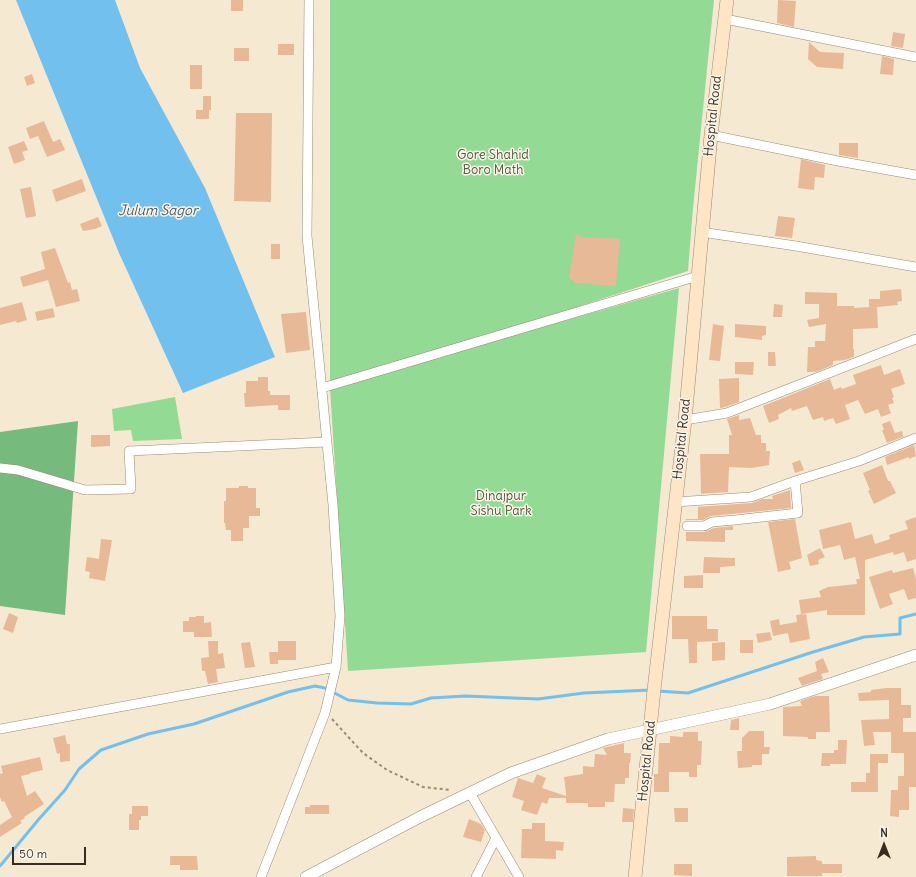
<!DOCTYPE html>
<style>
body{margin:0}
#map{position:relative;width:916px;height:877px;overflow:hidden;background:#f6e9d2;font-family:Delius,sans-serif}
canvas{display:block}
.north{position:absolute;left:864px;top:825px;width:40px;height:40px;-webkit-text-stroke:3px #fbf7ec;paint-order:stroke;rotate:0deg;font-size:11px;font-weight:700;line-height:16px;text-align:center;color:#3b2a1e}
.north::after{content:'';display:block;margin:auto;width:14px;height:18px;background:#3b2a1e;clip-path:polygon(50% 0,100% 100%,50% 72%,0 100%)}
.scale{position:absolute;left:12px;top:847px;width:74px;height:18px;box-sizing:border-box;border:2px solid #3b2a1e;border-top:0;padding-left:5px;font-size:12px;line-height:14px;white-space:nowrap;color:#3b2a1e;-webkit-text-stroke:3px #fbf7ec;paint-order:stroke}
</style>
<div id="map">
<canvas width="916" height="877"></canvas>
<div class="north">N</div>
<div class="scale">50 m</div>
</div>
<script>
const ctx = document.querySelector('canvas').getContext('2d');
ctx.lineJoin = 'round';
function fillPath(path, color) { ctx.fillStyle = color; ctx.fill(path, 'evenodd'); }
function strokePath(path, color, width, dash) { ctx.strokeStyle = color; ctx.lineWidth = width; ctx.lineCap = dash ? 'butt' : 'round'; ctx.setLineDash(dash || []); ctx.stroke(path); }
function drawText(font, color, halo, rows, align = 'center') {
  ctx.font = font + ' Delius,sans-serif'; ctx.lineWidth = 3; ctx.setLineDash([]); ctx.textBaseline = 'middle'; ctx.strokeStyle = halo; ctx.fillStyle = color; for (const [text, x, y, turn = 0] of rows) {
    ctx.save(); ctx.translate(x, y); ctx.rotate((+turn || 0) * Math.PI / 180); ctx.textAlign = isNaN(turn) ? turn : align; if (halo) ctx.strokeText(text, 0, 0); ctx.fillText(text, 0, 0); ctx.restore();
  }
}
const green = new Path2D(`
 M330,0H714L693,208L688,271L330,387Z
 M679,288L646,652L348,671L330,388Z
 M175,397L182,439L133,441L131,430L114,431L112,409Z`);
const forest = new Path2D(`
 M78,421L65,615L0,606V432Z`);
const water = new Path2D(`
 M16,0H115L140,68L205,188L275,357L183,393L119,253Z`);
const stream = new Path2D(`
 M657,691L688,693L813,652L864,637L900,634V618L916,614
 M0,866L39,819L65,790L79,769L101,750L148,734L194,724L288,692L315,686L325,688L348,700L377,703L411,704L431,698L465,696L538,699L584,693L651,690`);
const building = new Path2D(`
 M231,0H243V11H231Z
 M778,0L796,1L794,27L777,23Z
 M893,32L905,34L903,48L891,46Z
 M809,42L820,52L844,53L843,69L817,67L808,59Z
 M278,44H294V55H278Z
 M234,48H249V61H234Z
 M882,56L894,59L893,75L880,74Z
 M190,65H202V89H190Z
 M32,74L35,83L27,86L24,77Z
 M203,96H211V110H203Z
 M196,110H209V119H196Z
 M236,113H272L271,202L234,201Z
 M44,121L53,142L60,139L65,150L47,157L38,136L30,139L26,128Z
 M24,141L28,150L22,152L25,160L14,164L8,147Z
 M839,143H858V158L839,155Z
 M801,159L825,165L824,178L815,177L814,190L798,188Z
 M82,179L86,191L56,202L52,190Z
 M31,187L36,216L26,218L20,189Z
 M778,216L795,218L792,238L775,236Z
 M98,217L102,226L95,229L83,231L80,224Z
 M576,234L581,237L620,239L616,286L575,283L569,277Z
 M271,244H280V259H271Z
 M55,248L68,283L70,282L72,290L77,289L80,301L56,307L48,280L23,287L20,277L45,269L41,252Z
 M901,289L902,301L897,302L898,305L877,307L878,328L853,329V349H854V357L845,360L833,361V365L816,372H807L808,347H815V341H825L826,324L809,327L807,320L819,318V304H805V292L837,293V306H854V308L869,307V299H880V291Z
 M22,302L27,320L17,323L16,321L0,325V308Z
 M774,304L783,305L782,317H773Z
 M53,308L55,317L37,321L35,312Z
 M306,312L310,350L286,353L281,314Z
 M713,324L724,326L720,361L709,360Z
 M735,324L766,326V335L762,336V340L735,337Z
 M768,352H775L776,366H768Z
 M735,362H754L753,375L735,374Z
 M881,365L884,375L900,369L905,384L891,389L894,397L892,398L894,403L888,405L891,413L881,417L878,409L865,414L858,400L845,405L850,419L836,424L833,418L824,421L823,417L813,420L807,406L792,411L791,408L778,415L779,419L769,423L763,406L830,379L834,390L841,387L842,389L856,384L853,375Z
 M258,377H268V391H270V395H290V410H278V405L245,407L244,393H246V381H258Z
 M739,378V402L725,407L720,408L719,379Z
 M739,415V420L750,418L756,435H761V443H766V451H770L769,465L752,468L729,467L728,492L698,494H701L700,454H729V435H732L727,419Z
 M890,421L895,433L902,431L903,436H905L887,443L882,430H884L882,424Z
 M91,435H110V446L91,447Z
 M914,445L916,456L909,459V457L887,465L885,457Z
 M800,460L804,470L795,473L792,463Z
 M882,465L888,481H890L896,493L874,504L868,491L870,490L863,473Z
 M239,486H248V488H256V508H260V516H249V528H243V541H231V530H226L225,523H224V501H226V488H239Z
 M790,490L791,508L711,516L703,520H686V519H698V507L752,503L762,499H773L772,496Z
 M916,517V559L907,562L904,552L894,555L893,552L865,560V615H827V610L801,614L799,600L821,597L819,591L828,587L857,584L856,579H860L855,557L844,560L840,545L823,549L819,530L851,522L855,539L872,534L875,544L890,539L889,535L908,529L905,521Z
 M795,519L802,558L789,562L791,569L778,572L768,522Z
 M733,526V530H725V542L686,541V532H704L714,528Z
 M101,539L112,540L105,581L89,578L90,572L85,571L87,557L99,559Z
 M820,548L825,557L818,560L819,564L810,566L807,555Z
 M704,557L735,558V566L720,567V573H703Z
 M913,568L916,579V598L908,600L904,589L889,594L893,604L880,609L869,577L892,570L893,573Z
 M703,575V588H684V576Z
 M9,613L18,617L13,633L3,629Z
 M806,614L810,639L790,643L788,633L773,636L770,621L779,619L780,625L797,622L796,615Z
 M196,616H204V623L211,622L212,637H194V632H183V621H189V617H196Z
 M672,616H707V629H718V641L697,642V663H689L688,639H672Z
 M770,632L772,640L758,643L756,634Z
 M740,640H753V653H740Z
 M208,641H218V654L223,653L225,668L216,669L218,682L208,684L205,671H202L201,658L209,657Z
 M278,641H296V660H278V664H270L269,652H278Z
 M250,642L255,667L245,668L241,643Z
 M725,642V660L712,661V643Z
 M823,658L829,672L821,674L823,679L802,686L798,678L817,671L815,662Z
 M886,688H901V705H911V718H903V732H916V787H909V810H899V817L890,816L891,790H898V776H904V753H891V732H873L875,745L864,746L861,720L889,719V700L859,701L858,693L871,692V690Z
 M815,696H829L830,732H816V739H808V737L783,736V707L802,706L800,701Z
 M739,718V730H730L731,720Z
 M749,731H764V747H770L769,754H762V765H752V767L738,768L737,751H742V738Z
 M683,732H698V741H702L701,765H697V777H689V772H669V792H654V774H658L659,743H670V736L683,737Z
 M65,735L67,744H70V761L60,762V753L57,754L53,738Z
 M838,740H847L846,764H830V766H821L822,753H834V750H838Z
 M624,743V753H631L630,763H629V778H625V784H615L614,802H605V807H588V803H566V798H549L547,804L542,802L537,815L521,810L524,801L512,797L518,778L533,783L537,774L546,778L542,788L566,796V793L564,777L583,774V766L594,767L595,754L607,755L603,748Z
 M870,754H888V763H878V792H851V782H866V773H870Z
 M40,757L43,770L30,773V774L21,776L27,796L35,791L44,804L24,817L25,818L20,821L22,823L0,837V825L12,817L4,801L2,802L0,797V774L3,773L1,766Z
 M310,805H329V814H305V807H310Z
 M132,806H148V816H141V820H139V830H129V814H132Z
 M623,808L634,809L633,822H622Z
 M674,808H688V822H675Z
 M469,819L481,824L485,830L481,842L463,837Z
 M532,823H545V841L564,842L563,851L556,850V859L521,858L522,829H532Z
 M170,856H197L198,870H180V865H170Z
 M816,856V860L822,861V864H842V873H822V876H787V857Z
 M674,864H692V876L674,875Z`);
const path = new Path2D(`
 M332,719L363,753L387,770L423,787L451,790`);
const minor = new Path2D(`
 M725,19L916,57
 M711,135L838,161L916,175
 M701,232L796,246L916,267
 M322,388L698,276
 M685,420L727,413L916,339
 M0,468L18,470L85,490L131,489L129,451L327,442
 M675,502L751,497L795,481L859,461L916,438
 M687,526H704L712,522L735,520L798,513L795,481
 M0,729L336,667
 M470,793L519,877
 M261,877L325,713L336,667L340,616L333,505L307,236L309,0
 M476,877L496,838`);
const tertiary = new Path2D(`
 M306,877L420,817L511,773L608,739L770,704L916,655`);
const secondary = new Path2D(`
 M635,877L654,690L685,420L711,135L727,0`);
const streetNames = [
 ["Hospital Road",713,116,-84],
 ["Hospital Road",682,439,-84],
 ["Hospital Road",647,761,-84]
];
const parkNames = [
 ["Gore Shahid",493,155],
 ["Boro Math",493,170],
 ["Dinajpur",501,496],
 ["Sishu Park",501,511]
];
const waterNames = [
 ["Julum Sagor",158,211]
];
fillPath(green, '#93da94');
fillPath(forest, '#76ba7e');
fillPath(water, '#72c0ed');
strokePath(stream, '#72c0ed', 3);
fillPath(building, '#e7b997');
strokePath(minor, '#988a78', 10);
strokePath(tertiary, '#988a78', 12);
strokePath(secondary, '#988a78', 14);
strokePath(path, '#988a78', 2, [3, 3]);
strokePath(minor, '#fff', 9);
strokePath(tertiary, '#fff', 11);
strokePath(secondary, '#fde5c5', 13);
drawText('13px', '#3b2a1e', '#fbf7ec', streetNames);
drawText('13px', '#51563c', '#fbf7ec', parkNames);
drawText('italic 14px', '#4c575c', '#fbf7ec', waterNames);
</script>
